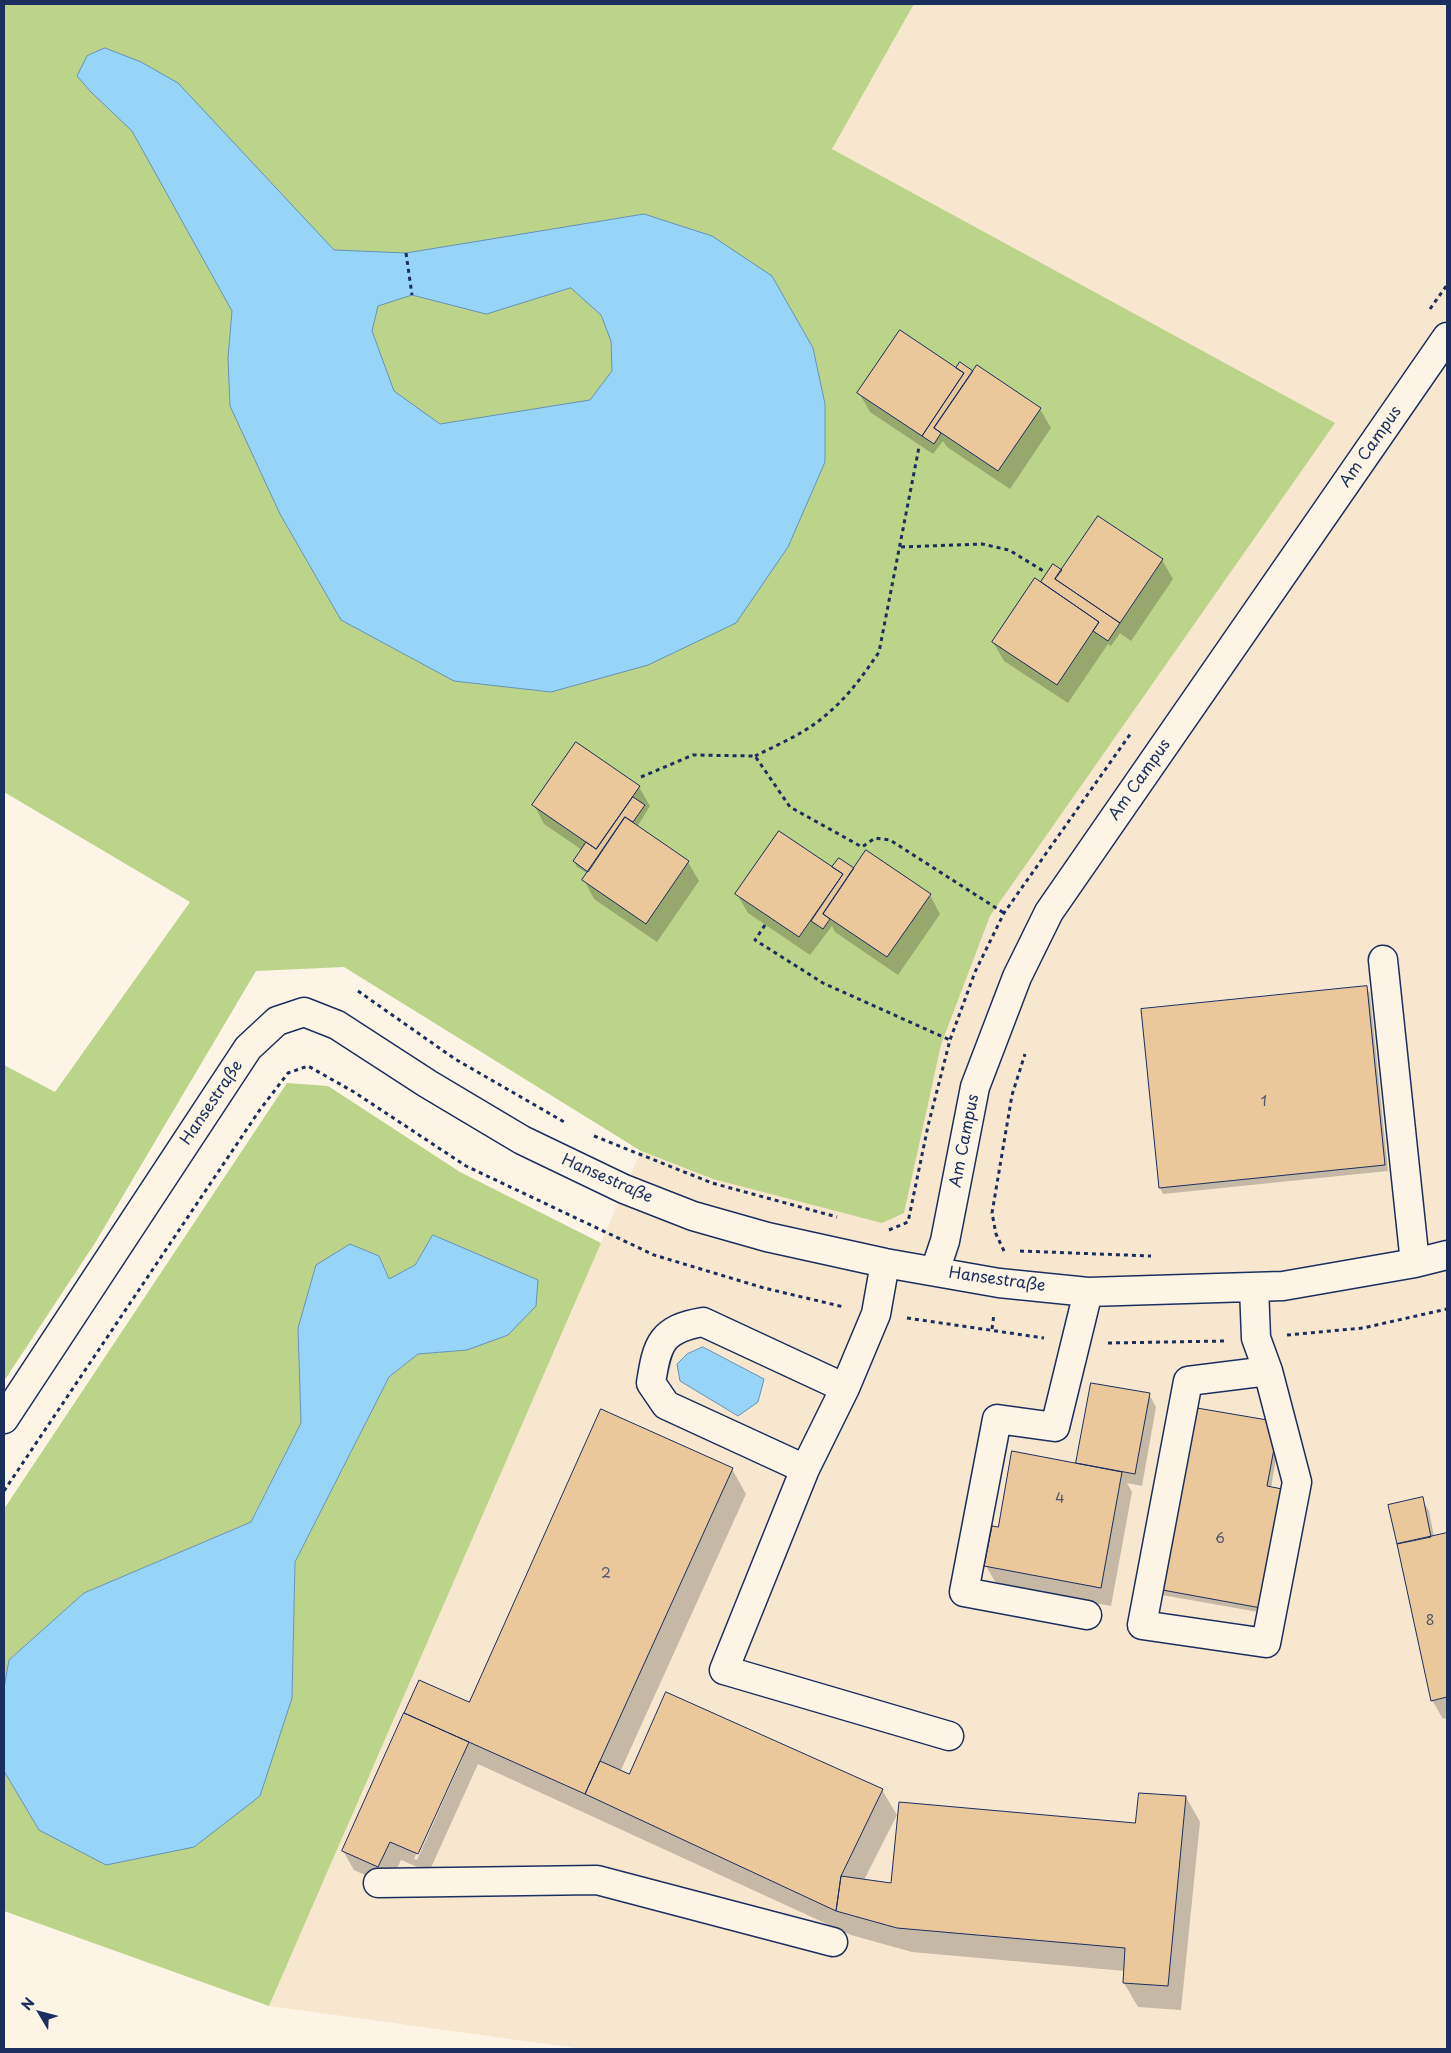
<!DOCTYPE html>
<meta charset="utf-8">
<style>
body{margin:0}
#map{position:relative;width:1451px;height:2053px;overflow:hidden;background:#fcf5e5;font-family:"Playpen Sans",sans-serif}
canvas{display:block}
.frame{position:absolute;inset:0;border:5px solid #1b2f5e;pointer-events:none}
.north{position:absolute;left:15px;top:1988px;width:50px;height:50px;-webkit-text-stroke:4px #fcf5e5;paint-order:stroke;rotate:307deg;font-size:14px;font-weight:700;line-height:20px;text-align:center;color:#1b2f5e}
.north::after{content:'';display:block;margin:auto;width:18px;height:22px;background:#1b2f5e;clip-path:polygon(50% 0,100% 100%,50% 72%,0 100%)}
</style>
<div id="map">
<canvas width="1451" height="2053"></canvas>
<div class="frame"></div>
<div class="north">N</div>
</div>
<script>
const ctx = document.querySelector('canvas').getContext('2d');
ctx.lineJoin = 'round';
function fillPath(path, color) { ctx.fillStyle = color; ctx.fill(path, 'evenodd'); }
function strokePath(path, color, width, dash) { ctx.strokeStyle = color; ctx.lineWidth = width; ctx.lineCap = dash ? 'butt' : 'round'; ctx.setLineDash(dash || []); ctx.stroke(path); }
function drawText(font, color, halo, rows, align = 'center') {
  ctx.font = font + ' "Playpen Sans",sans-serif'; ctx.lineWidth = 4.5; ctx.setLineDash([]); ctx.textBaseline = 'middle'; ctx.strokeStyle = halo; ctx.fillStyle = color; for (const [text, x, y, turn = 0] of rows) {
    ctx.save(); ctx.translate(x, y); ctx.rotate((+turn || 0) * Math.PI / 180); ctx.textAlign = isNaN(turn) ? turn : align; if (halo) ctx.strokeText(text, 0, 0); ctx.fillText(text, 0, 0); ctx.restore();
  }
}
const built = new Path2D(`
 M914,4H1447V2049H583L269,2006L641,1151L713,1179L941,1045L990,916L1334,423L832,149Z`);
const green = new Path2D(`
 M4,4H914L832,149L1335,423L990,916L941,1045L904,1213L882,1223L713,1179L641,1151L344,967L256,971L95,1243L4,1381V1065L55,1092L190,902L4,792Z
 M287,1083L328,1086L460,1172L601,1243L269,2006L4,1911V1771L39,1830L292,1698L295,1562L389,1377L418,1354L467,1350L415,1265L298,1328L301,1423L251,1522L84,1593L9,1660L4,1688V1509Z`);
const water = new Path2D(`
 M105,48L141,62L178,83L334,250L406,253L644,214L712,236L772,276L813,348L825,404V462L788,547L736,623L648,665L551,692L454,681L341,620L280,514L230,406L228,358L232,311L132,131L91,92L77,76L87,56ZM571,288L601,315L611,341L612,371L590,400L440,424L394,391L372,331L378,306L412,295L486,314Z
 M433,1235L538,1280L536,1306L508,1335L467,1350L418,1354L389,1377L295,1562L292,1698L260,1796L194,1847L106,1865L39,1830L4,1771V1688L9,1660L84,1593L251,1522L301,1423L298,1328L316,1265L350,1244L379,1256L389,1279L415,1265Z
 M703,1347L764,1379L758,1402L738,1416L680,1381L677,1364L687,1354Z`);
const shadow = new Path2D(`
 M956,369L973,373L1040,409L1051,428L1010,489L947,447L943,441L933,454L870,412L859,393Z
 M1162,560L1173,579L1131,641L1120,633L1111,646L1108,644L1068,703L1004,661L993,642L1041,584L1053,566L1062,571Z
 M639,787L650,806L637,827L688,862L699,881L657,942L594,899L584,880L588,874L577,867L574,861L582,850L544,824L534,805Z
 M832,869L855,870L930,895L940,914L898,975L835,932L832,926L810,955L748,913L737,894Z
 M1366,988L1370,993L1388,1171L1163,1194L1160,1188L1142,1010Z
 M1149,1394L1156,1407L1142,1486L1127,1483L1132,1492L1111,1606L997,1585L986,1566L999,1528L1078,1465V1463Z
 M1281,1429L1271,1488L1264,1613L1162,1595L1158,1589Z
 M732,1469L746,1494L620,1772L629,1776L667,1693L882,1790L897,1815L864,1880L893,1884L1136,1824L1186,1797L1200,1822L1181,2010L1138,2007L1124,1983L1125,1971L912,1952L851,1935L478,1764L429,1872L401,1860L389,1886L354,1870L343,1851L469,1704ZM460,1757H463L417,1860L414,1859Z
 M1422,1499L1429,1511L1434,1537L1447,1534V1718L1443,1719L1432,1700Z`);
const building = new Path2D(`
 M900,330L964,373L922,436L857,393Z
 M960,362L973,371L934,428L941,433L934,444L922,436L964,373L956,368Z
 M977,365L1041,408L998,471L934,428Z
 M1098,516L1163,559L1120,623L1055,579Z
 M1053,564L1062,570L1055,579L1120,623L1108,641L1093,631L1099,622L1041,582Z
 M1035,578L1099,622L1057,685L992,642Z
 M576,742L640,786L596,849L532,805Z
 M633,797L645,805L633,822L625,817L588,872L573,861L586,842L596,849Z
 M625,817L689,861L646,924L582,880Z
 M779,831L843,874L799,937L735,894Z
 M866,850L931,894L887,957L823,914Z
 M839,858L854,868L823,914L830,919L823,929L811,921L843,874L832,867Z
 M1367,986L1385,1165L1159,1188L1141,1009Z
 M1091,1383L1150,1393L1135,1474L1076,1463Z
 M1191,1407L1279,1422L1267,1486L1282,1489L1261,1608L1157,1589Z
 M601,1409L733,1468L585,1794L404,1713L419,1680L469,1702Z
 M1012,1451L1122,1472L1101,1588L984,1566L992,1526L998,1527Z
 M1423,1497L1431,1537L1397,1544L1388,1505Z
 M1447,1533V1697L1431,1701L1397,1544Z
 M666,1692L883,1789L841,1876L836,1911L585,1794L600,1761L629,1774Z
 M404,1713L469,1742L418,1854L390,1842L378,1867L342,1851Z
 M1139,1793L1186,1796L1168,1986L1123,1983L1125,1948L897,1928L836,1911L841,1876L891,1883L899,1802L1135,1823Z`);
const path = new Path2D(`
 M406,253L412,295
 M1430,309L1447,285
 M901,547L982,544L1009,550L1045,572
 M755,756C775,746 798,736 816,723C843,703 861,679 879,652L919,447
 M641,777L693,755L755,756L790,807L862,847L875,838L890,840L1004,913
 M765,925L755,940L823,983L950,1040
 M358,991L455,1059L566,1123
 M594,1136L712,1183L837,1217
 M889,1230L908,1222L928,1126L950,1040L975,972L1004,913L1131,733
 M1004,1251L996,1234L992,1213L1012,1095L1025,1054
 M1020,1251L1151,1256
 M907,1318L1044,1338
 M992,1329L994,1314
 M1287,1335L1363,1328L1447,1309
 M1108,1343L1224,1341
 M4,1491L259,1111L288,1073L308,1066L354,1092L466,1166L654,1255L764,1288L844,1307`);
const minor = new Path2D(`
 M1383,960L1415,1263
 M885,1263L876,1314L845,1388L805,1469L724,1670L949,1736
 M935,1271L945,1241L975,1087L1017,977L1049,912L1447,337
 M1254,1287L1256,1338L1268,1371L1297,1482L1266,1643L1142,1625L1188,1381L1268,1371
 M4,1419L248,1048L277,1021L304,1012L337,1025L428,1084L522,1140L624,1189L693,1216L767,1237L885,1263L999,1283L1088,1292L1283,1286L1415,1263L1447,1255
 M805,1469L666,1405L651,1383C657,1344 661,1329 703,1322L845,1388
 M1087,1615L964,1592L997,1419L1055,1427L1088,1292
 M378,1883L597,1880L833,1942`);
const numberNames = [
 ["1",1264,1102],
 ["4",1060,1499],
 ["6",1220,1539],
 ["2",606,1574],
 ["8",1430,1621]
];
const streetNames = [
 ["Am Campus",1371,447,-55],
 ["Am Campus",1140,780,-55],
 ["Hansestraße",212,1103,-56],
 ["Am Campus",965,1141,-79],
 ["Hansestraße",607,1179,24],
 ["Hansestraße",997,1280,8]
];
fillPath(built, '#f7e7cf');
fillPath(green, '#bcd38a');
fillPath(water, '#97d5f8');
strokePath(water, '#6593ba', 1);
fillPath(shadow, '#0003');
fillPath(building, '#ebc79c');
strokePath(building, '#1b2f5e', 1);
strokePath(minor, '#1b2f5e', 31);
strokePath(path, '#1b2f5e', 3, [4, 4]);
strokePath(minor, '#fcf5e5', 28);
drawText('14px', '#4f556e', null, numberNames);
drawText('16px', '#1b2f5e', '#fcf5e5', streetNames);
</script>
